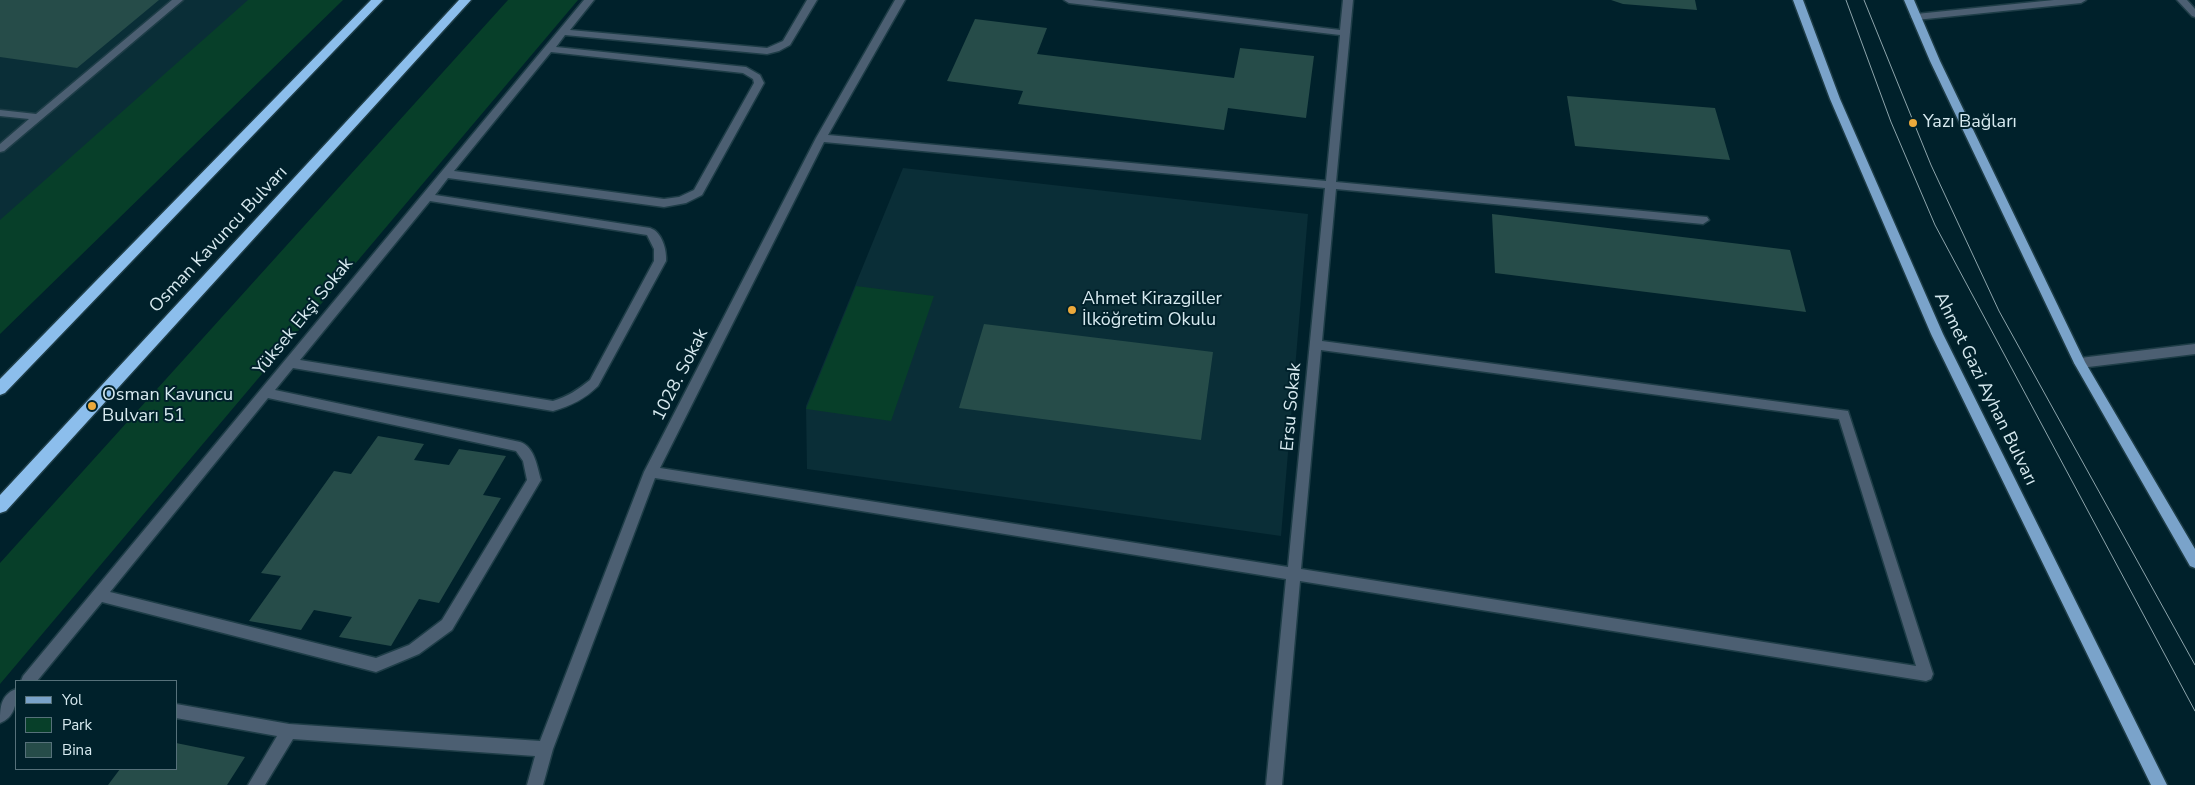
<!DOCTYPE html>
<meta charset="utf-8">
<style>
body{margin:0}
#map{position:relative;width:2195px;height:785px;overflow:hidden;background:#00212b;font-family:"Nunito Sans",sans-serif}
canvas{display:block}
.legend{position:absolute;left:15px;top:680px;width:162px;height:90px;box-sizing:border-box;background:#00212b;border:1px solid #56717a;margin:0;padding:6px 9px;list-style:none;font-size:15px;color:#d7eaf0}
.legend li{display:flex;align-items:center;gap:10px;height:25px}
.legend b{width:25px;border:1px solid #56717a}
</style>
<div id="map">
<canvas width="2195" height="785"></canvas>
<ul class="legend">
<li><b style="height:6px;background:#7aa3ca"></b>Yol</li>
<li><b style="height:14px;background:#073f29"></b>Park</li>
<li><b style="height:14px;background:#264c49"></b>Bina</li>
</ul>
</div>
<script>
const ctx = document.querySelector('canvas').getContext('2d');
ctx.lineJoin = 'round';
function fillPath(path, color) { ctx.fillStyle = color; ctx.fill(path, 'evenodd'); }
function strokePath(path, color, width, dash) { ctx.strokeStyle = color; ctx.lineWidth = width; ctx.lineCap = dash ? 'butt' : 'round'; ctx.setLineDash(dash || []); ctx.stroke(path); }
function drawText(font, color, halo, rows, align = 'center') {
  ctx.font = font + ' "Nunito Sans",sans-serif'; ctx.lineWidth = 4; ctx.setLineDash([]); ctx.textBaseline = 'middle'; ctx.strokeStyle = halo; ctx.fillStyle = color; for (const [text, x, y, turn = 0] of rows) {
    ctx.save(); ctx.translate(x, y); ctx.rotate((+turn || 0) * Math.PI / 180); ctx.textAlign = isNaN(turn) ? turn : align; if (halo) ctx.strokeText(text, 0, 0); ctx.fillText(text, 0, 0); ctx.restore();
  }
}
const built = new Path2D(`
 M0,0H266L0,227Z
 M903,168L1308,214L1281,536L807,469L806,406Z`);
const green = new Path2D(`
 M248,0H343L0,334V220Z
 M508,0H578L0,684V563Z
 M856,286L934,296L891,421L806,409Z`);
const building = new Path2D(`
 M0,0H159L77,68L0,57Z
 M1611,0H1695L1697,10L1623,4Z
 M975,19L1047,28L1037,54L1234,78L1240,48L1314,56L1306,118L1228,108L1224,130L1018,104L1023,91L947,81Z
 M1567,96L1715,108L1730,160L1575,146Z
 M1492,214L1790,250L1806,312L1495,273Z
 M984,324L1213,352L1201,440L959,408Z
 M378,436L424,444L414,460L449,465L459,449L506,456L483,495L501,498L439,603L419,599L391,646L339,637L352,617L314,610L301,630L249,621L281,576L261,573L334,471L351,474Z
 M176,743L245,757L227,785H108L120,769H176Z`);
const minor = new Path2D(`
 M172,0H183L4,151L0,152V144L29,119L0,116V110L36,114Z
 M584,0H594L570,30L767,48L783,41L807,0H817L790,45L779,51L767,54L565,35L556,47L746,67L760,75L764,83L702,195L686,203L664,207L448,178L435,195L650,228C662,232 667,250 666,261L598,386C585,399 571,406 553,411L293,368L275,390L520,442C535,447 537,467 541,480L452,630L419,654L376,672L102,602L37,681H21L23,676ZM551,52L743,73L753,79L754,83L694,190L679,197L664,199L454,171ZM430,201L647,235L654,249V261L590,380C579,389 567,397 553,401L300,360ZM268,398L516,451L523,461L527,480L442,620L409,645L376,658L110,592Z
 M895,0H905L828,135L1326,181L1340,35L1069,3L1064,0H1092L1340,30L1343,0H1353L1336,182L1707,217L1709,220L1703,224L1336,189L1322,341L1848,411L1933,674L1931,679L1926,681L1300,581L1282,785H1266L1286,579L655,478L553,749L543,785H527L535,756L293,739L265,785H248L277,736L176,718V704L289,724L540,741L644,472L816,138ZM824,142L1325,188L1288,567L660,468ZM1321,350L1839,419L1916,666L1301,569Z
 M2054,0H2086L2081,3L1916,20L1911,17L1916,14Z
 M2177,0H2187L2195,9V17L2192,16Z
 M2195,344V354L2080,368L2076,366L2074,363L2076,360L2080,358Z
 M16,689C17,703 15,717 0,723C0,709 0,695 16,689Z`);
const major = new Path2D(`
 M1793,0H1803L1840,99L1943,334L2167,785H2151L1931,334L1830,99Z
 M1904,0H1914L1940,61L2085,362L2195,549V568L2190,566L2074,363L1930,61Z`);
const highway = new Path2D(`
 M371,0H383L5,393L0,395V379Z
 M459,0H471L6,511L0,513V495Z`);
const tram = new Path2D(`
 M1846,0L1891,122L1935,225L2195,711
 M1864,0L1931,165L1999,311L2195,665`);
const markers = [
 [1913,123,5,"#eca93b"],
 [1072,310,5,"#eca93b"],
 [92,406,5,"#eca93b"]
];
const poiNames = [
 ["Yazı Bağları",1923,123],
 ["Ahmet Kirazgiller",1082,300],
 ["İlköğretim Okulu",1082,321],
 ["Osman Kavuncu",102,396],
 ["Bulvarı 51",102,417]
];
const streetNames = [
 ["Osman Kavuncu Bulvarı",219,240,-47],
 ["Yüksek Ekşi Sokak",304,317,-51],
 ["1028. Sokak",681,375,-63],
 ["Ahmet Gazi Ayhan Bulvarı",1985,389,64],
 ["Ersu Sokak",1292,407,-85]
];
fillPath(built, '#0a2e37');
fillPath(green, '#073f29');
fillPath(building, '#264c49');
strokePath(minor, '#1e3d47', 3);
strokePath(major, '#1e3d47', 3);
strokePath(highway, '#1e3d47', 3);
fillPath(minor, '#4c5f72');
fillPath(major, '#7aa3ca');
fillPath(highway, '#8cbeec');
strokePath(tram, '#8da5ac', 1);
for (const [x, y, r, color] of markers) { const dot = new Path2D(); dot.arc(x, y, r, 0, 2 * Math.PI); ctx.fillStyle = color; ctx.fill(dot); strokePath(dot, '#00212b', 2); }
drawText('18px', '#d7eaf0', '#00212b', poiNames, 'left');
drawText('18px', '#d7eaf0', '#00212b', streetNames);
</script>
